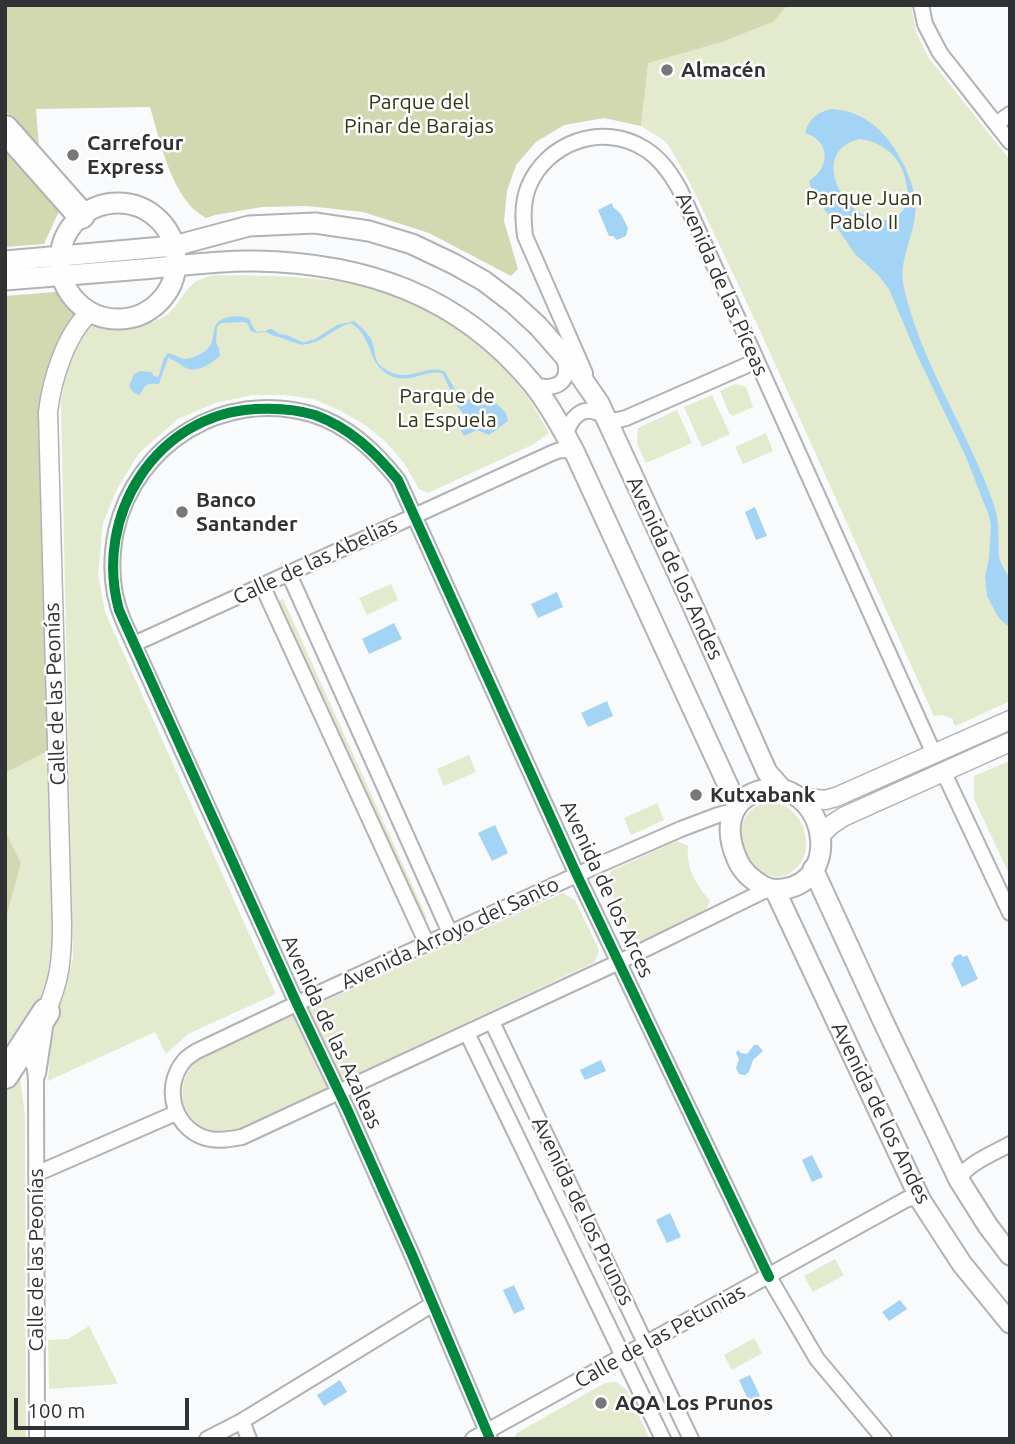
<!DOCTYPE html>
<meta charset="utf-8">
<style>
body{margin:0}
#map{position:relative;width:1015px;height:1444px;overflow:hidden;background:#f8fafc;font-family:Ubuntu,sans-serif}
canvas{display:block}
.frame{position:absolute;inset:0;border:7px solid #303233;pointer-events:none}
.scale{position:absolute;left:14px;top:1398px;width:175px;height:32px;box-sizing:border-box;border:4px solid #303233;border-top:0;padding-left:9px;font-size:21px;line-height:24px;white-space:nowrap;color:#303233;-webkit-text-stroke:5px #fff;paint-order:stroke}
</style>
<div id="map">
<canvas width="1015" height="1444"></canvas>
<div class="frame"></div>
<div class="scale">100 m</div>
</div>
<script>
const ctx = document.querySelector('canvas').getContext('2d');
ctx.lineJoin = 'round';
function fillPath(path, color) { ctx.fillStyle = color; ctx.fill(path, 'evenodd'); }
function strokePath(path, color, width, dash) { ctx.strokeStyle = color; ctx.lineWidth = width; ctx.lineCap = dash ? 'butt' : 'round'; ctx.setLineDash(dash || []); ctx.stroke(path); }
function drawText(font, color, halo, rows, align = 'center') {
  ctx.font = font + ' Ubuntu,sans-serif'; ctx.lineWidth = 5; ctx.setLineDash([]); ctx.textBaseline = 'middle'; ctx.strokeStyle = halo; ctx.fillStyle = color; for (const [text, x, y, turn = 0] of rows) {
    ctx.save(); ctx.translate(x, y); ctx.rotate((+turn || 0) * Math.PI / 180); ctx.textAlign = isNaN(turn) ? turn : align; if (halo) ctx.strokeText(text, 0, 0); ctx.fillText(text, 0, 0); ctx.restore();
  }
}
const green = new Path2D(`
 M788,5H911L916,32L928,57L1010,160V701L956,726L953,723V719L943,715L934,716L762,335L691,185L669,146L662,139L641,126L647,63L722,42L760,27L773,22Z
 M214,275C280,276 352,275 413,302C433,311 450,323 467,336C489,353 510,374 527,396C535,408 542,421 549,433L532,445L428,493L419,489L404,463L385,441L365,425L341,411L313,399L284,395H252L215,403L178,419L139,453L117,489L103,523L98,573L105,612L276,994L188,1034L166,1054L155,1032L48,1081L51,1041L73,958L61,402L67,371L73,355L90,324C114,327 143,330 165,316C177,308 183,292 194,283C199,279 208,277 214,275Z
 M735,384L746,387L753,407L733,416L729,413L720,391Z
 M712,395L730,434L702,447L684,407Z
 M677,410L692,443L646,463L637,444L638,428Z
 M766,433L773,451L743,464L735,447Z
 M391,584L398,600L367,615L359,598Z
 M283,599L427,918L423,920L277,602Z
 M51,749L52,949L44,996L19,1069L25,1116L26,1439H5V929L8,911L21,863L5,831V772Z
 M469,755L476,772L444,786L437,769Z
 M1010,761V876L974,799V776Z
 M768,802C789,802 805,820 806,841C807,852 803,863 794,870C756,901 712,816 768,802Z
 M657,803L664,820L631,835L624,818Z
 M677,841L688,846C686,869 696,884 710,901L705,911L642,941L631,936L606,882L611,871Z
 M563,893L575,900L599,950L595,962L235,1131C187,1139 165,1091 199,1058Z
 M835,1259L844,1275L813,1292L804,1276Z
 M89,1326L118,1384L49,1389L48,1340L68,1339Z
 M754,1338L762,1353L732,1370L724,1355Z
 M616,1382L626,1389L650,1439H514L517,1433L605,1383Z`);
const forest = new Path2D(`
 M5,5H788L773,22L760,27L722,42L648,63L641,126L604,118L564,125L536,142L516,165L507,191L504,221L518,269L511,276L429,233L363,212L307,206L262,207L215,215L206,218C200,214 193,210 189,204C168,179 159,138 150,107L36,109L39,147L5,110Z
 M5,142L60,209L44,244L5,247Z
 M67,291L78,312L47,381L51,749L5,773V296Z
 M5,831L21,863L8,911L5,929Z`);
const water = new Path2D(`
 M832,109C867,111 889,135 904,165C911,180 918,199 915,216C912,241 898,262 904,288C920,357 958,415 984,479C990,494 997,510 998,525C999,536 998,546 999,557C1001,566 1008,573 1010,581C1012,596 1010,613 1010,628L998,617L987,596L985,576L989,558L991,526L989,516L966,457L916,353L889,289L878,275L855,254L828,214L814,198L809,181C830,168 831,141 805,133C809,119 817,112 832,109ZM859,139C887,142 904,161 907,188C909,200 907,209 897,216C859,241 799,155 859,139Z
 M612,203L613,207L621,214L628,228L626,236L617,240L613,236H609L598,210Z
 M235,316C257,318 246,320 257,332L266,331L269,329H272L279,334L287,335L302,342H305L315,339L337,325L354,321C360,326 369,334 372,341C376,351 373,360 382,367C407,387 427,362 445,372L457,393L461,407C469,399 473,391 486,393L506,413L508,421L489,435L477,430L464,436L461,431L464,425L466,417L458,407L443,374C428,367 409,386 389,375C366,362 374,338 351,323C334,327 317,348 298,344C294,343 291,341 287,340C278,336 274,337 266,332L257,333L251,331L247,323L243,322L221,323L217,327L216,343L219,348L220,356C212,363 199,372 188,369C181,366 176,360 168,358L159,384C147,383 145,384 140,395C134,394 132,391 129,386L134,374L140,371L151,372L154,376L157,377L159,375L164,358L168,353C174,354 179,358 185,359C188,359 193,357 196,356C228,344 198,320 235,316Z
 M755,507L767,536L756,540L745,512Z
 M557,592L563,607L538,618L531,604Z
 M394,623L402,639L369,654L362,639Z
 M607,701L613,716L588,727L581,713Z
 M495,825L508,853L492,861L478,833Z
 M960,954L964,957L967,955L978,979L962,987L951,963L953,962L954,957Z
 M754,1045H758L763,1051L753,1060L749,1072L745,1075L739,1074L736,1068L739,1059L736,1053L738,1050L741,1053L747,1054Z
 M601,1060L606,1071L585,1080L580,1070Z
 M812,1155L823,1177L812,1182L802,1160Z
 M670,1213L681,1237L667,1243L656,1220Z
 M514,1285L525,1309L514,1314L503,1290Z
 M900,1300L907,1309L889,1321L882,1312Z
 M750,1375L760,1396L749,1402L739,1380Z
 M340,1380L347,1392L324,1406L317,1395Z`);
const minor = new Path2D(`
 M921,5L925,24L940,53L1010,142
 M996,124L1010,114
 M585,373L525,236C523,220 522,204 528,188C546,142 603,122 645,149C661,159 671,174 680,190L934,754
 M533,385C557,391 573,382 563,356
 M566,436C569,420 581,405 598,413C602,414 605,417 609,419C614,421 620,420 626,418L745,366L751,363L754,355
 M289,574L450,933
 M262,585L427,944
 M134,644L552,453L560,450L574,451
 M944,773L1010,913
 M733,811L718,815L681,829L594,867L317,994L197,1051C192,1054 187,1057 184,1061C161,1089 175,1132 210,1139C221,1141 231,1139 242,1137L619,962L768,889
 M492,1022L691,1439
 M467,1033L663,1439
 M16,1061C36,1056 35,1066 36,1082L37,1439
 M38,1074L46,1021
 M36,1174L176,1113
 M959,1180C965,1164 995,1153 1010,1144
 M242,1421L249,1439
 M207,1439L242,1421L433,1304
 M473,1439L907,1199L913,1198L921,1201
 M490,1439L413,1257L348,1111L297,1004L123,620C111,592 110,561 116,531C136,444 223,389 311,414C348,425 375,451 398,480L577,875L769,1277L817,1359L884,1439`);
const tertiary = new Path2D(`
 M799,797L825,800L836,797L1010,720
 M821,835L831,825L843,817L1010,742
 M46,1012C60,980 62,959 62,925L48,412C52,380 65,336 89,313`);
const secondary = new Path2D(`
 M60 261a58 58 0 1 1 116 0a58 58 0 1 1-116 0Z
 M5,261L174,246L249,226L315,223L369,231L412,244L454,264L484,281L513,303L538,326L574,367L599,403L692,604L767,772L782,789
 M5,280C51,276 97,273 143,269C180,266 218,260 255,261C366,263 460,296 532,383C549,404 562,428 574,451L737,805
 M773,788C829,792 840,882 783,889C776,890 770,890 763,886C752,880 742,871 737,859C722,824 731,793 773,788Z
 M813,869L882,1019L959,1180L988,1226L1010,1255
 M775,890L921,1201L962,1264L1010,1323`);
const motorway = new Path2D(`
 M5,129L81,215
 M5,1075L46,1012`);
const cycleway = new Path2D(`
 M490,1439L413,1257L348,1111L297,1004L119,610C93,516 156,414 256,409C276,408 296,409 315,415C350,428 375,452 398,480L577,875L769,1277`);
const markers = [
 [667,70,7,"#767879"],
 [73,155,7,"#767879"],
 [182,512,7,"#767879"],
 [696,795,7,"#767879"],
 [601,1403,7,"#767879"]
];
const poiNames = [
 ["Almacén",681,70],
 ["Carrefour",87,143],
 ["Express",87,167],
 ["Banco",196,500],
 ["Santander",196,524],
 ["Kutxabank",710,795],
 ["AQA Los Prunos",615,1403]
];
const parkNames = [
 ["Parque del",419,102],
 ["Pinar de Barajas",419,126],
 ["Parque Juan",864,198],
 ["Pablo II",864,222],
 ["Parque de",447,396],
 ["La Espuela",447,420]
];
const streetNames = [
 ["Avenida de las Píceas",722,284,66],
 ["Calle de las Abelias",315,561,-25],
 ["Avenida de los Andes",675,568,65],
 ["Calle de las Peonías",55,694,-92],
 ["Avenida de los Arces",607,889,65],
 ["Avenida Arroyo del Santo",450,933,-25],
 ["Avenida de las Azaleas",332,1032,65],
 ["Avenida de los Andes",881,1113,64],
 ["Avenida de los Prunos",583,1211,64],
 ["Calle de las Peonías",36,1260,-90],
 ["Calle de las Petunias",660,1336,-29]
];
fillPath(green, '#e4eace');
fillPath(forest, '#d2d8b0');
fillPath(water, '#a3d4f6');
strokePath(minor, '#b0b2b4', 18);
strokePath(tertiary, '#b0b2b4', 21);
strokePath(secondary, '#b0b2b4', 23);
strokePath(motorway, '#b0b2b4', 30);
strokePath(minor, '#fefeff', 14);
strokePath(tertiary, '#fefeff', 18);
strokePath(secondary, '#fefeff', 19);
strokePath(motorway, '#fefeff', 26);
strokePath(cycleway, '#00873e', 10);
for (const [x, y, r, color] of markers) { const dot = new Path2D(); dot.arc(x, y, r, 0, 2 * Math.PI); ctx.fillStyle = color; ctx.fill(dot); strokePath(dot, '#fff', 2.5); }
drawText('bold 21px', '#303233', '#fff', poiNames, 'left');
drawText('21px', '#323515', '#fff', parkNames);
drawText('21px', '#303233', '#fff', streetNames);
</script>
